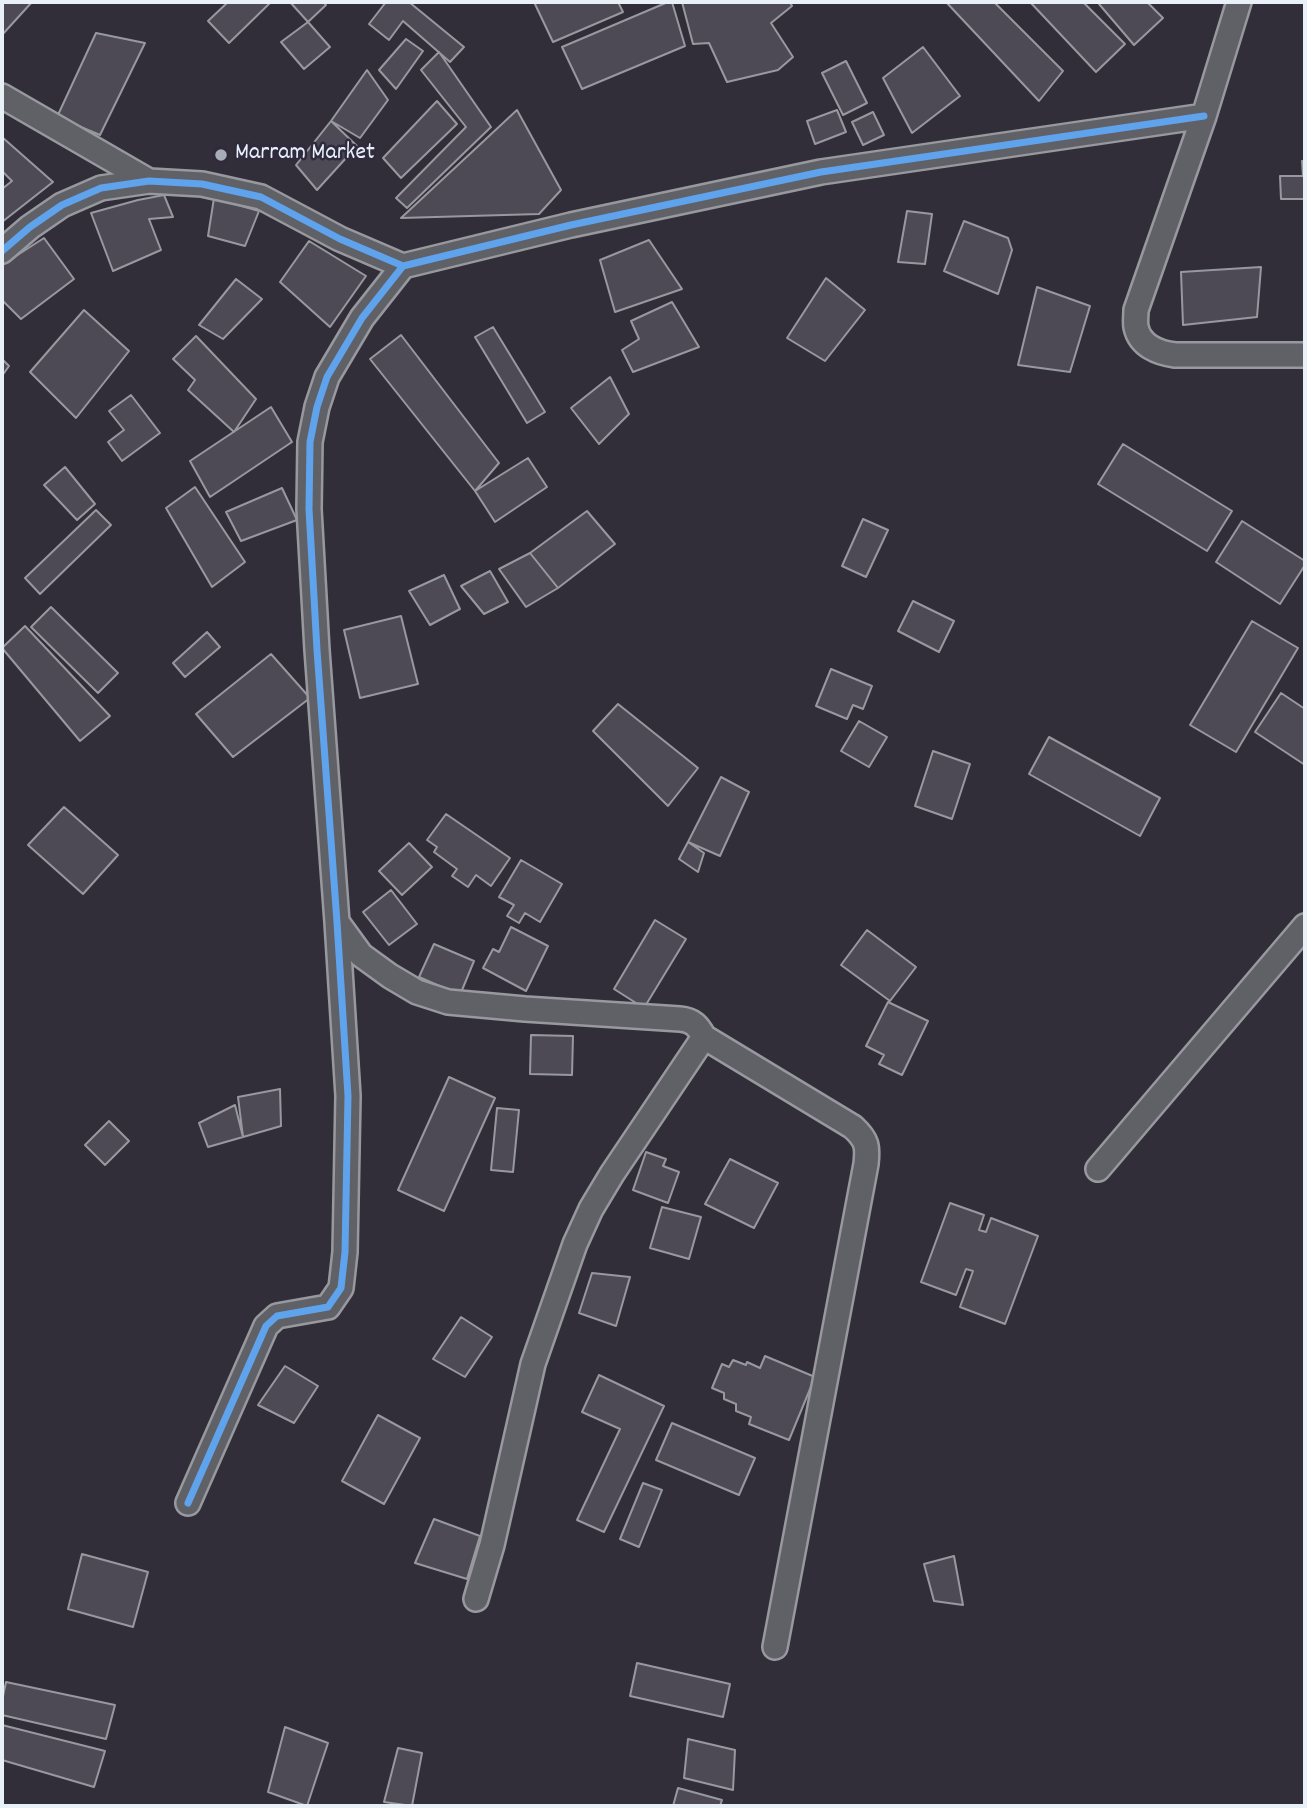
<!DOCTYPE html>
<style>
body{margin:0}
#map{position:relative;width:1307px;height:1808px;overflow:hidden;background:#312e39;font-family:Dekko,sans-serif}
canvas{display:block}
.frame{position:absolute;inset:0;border:4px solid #e8f1f8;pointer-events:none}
</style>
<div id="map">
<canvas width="1307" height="1808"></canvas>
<div class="frame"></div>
</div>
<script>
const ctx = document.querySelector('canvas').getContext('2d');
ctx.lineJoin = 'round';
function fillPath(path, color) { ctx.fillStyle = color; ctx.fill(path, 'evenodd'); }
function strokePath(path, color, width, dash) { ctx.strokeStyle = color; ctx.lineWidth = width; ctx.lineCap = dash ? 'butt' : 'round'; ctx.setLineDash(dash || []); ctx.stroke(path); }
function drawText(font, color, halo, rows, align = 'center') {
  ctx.font = font + ' Dekko,sans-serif'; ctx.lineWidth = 5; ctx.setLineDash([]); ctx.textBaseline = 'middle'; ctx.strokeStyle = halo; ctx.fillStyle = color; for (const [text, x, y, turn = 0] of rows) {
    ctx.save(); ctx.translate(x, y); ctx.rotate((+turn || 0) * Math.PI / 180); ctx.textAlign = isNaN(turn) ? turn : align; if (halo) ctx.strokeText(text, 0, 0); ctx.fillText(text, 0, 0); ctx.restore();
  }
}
const building = new Path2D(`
 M2,2H32L2,35Z
 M228,2H271L229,43L208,21Z
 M290,2H323L326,5L308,22Z
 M386,2H409L464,47L450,62L403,21L389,40L369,24Z
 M534,2H618L623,12L553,42Z
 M668,2H672L685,46L582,89L562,47Z
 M682,2H790L792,6L771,23L793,57L778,70L727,82L709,43L693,44Z
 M946,2H994L1063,71L1039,101Z
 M1030,2H1083L1125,44L1096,72Z
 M1101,2H1147L1163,18L1134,45L1099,4Z
 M308,22L330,47L304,69L281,42Z
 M96,33L145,43L100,135L57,117Z
 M406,39L423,51L396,89L379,70Z
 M923,47L960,96L912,133L883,78Z
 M439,52L491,127L407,208L396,198L466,127L421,70Z
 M846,61L867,103L843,115L822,73Z
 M367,70L388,100L360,138L331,121Z
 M437,101L457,124L401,178L383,158Z
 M517,110L561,190L539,214L401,218Z
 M837,110L846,132L815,144L807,121Z
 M873,112L884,135L863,145L852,122Z
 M331,121L357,146L317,190L296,165Z
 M2,137L53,182L2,222V189L12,181L2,171Z
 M1302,161H1305V199H1281L1280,176H1303Z
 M164,195L173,217L149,219L161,250L113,271L91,213L138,200Z
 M214,198L259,211L245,246L208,236Z
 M907,211L932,214L925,264L898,262Z
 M964,221L1008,238L1012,250L998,294L944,271Z
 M44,238L74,279L21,319L2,300V265Z
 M649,240L682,289L615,312L600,260Z
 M309,241L366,276L330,327L280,282Z
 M1261,267L1257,317L1183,325L1181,272Z
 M826,278L865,310L825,361L787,338Z
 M236,279L262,299L223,339L199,325Z
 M1037,287L1090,306L1070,372L1018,365Z
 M672,302L699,347L633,372L622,350L639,339L631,321Z
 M84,310L129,351L76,418L30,372Z
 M493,327L545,412L527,423L475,337Z
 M401,335L499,463L475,491L370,359Z
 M196,336L256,399L234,432L188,390L195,380L173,359Z
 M2,359L9,366L2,376Z
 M610,377L629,414L599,444L571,408Z
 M131,395L160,433L122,461L108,442L124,430L109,411Z
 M271,407L292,442L210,497L190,461Z
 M1123,444L1232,511L1207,551L1098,484Z
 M528,458L547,487L495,522L475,491Z
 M65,467L95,504L77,520L44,485Z
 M195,487L245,562L212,587L166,508Z
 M282,488L297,520L241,541L226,512Z
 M96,510L111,525L40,594L25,578Z
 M587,511L615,544L558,588L530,553Z
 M863,519L888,530L866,577L842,566Z
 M1242,521L1305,561V565L1280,604L1216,562Z
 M530,553L558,588L526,607L499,569Z
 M490,571L508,602L484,614L461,586Z
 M444,575L460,609L430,625L409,591Z
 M913,601L954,621L939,652L898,631Z
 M51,607L118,673L98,693L31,627Z
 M401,616L418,684L360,698L344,630Z
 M1252,621L1298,648L1236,752L1190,725Z
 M25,626L110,716L80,741L2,648Z
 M207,632L220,647L185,677L173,663Z
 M271,654L310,698L233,757L196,714Z
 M831,669L872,686L863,709L853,705L847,719L816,706Z
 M1281,693L1305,709V765L1255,732Z
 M618,704L698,768L668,806L593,731Z
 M859,721L887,737L869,767L841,751Z
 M1049,737L1160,798L1140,836L1029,774Z
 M933,751L970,764L952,819L915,806Z
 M721,777L749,792L720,856L688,842Z
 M64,807L118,855L83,894L28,845Z
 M446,814L510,858L491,886L476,875L468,887L452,876L457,869L434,852L437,847L427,840Z
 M688,842L704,853L698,872L679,859Z
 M409,843L432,867L402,895L379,871Z
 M521,860L562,884L540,922L525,913L519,923L507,916L514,905L499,897Z
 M391,890L417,924L389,945L363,912Z
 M655,920L686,939L644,1008L614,989Z
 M511,927L548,946L526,991L483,968L493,949L499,952Z
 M867,930L916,967L890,1001L841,965Z
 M434,944L474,961L460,995L419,977Z
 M888,1002L928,1021L902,1075L879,1064L884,1055L866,1046Z
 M531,1035L573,1036L572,1075L530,1074Z
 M449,1077L495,1098L444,1211L398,1190Z
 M280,1089L281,1126L243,1137L238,1097Z
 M235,1105L243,1137L208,1147L199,1123Z
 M497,1108L519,1110L513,1172L491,1170Z
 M109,1121L129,1141L105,1165L85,1145Z
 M646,1152L666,1159L663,1166L679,1172L668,1203L633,1190Z
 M730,1159L778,1183L754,1228L705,1204Z
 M950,1203L984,1215L979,1230L986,1232L991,1218L1038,1236L1005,1324L960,1307L973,1271L966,1269L956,1295L921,1282Z
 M662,1207L701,1217L689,1259L650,1248Z
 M592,1273L630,1277L616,1326L579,1313Z
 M461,1317L492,1337L465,1377L433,1359Z
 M765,1356L815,1377L789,1440L749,1424L751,1417L736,1411V1404L724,1399V1393L712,1388L722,1364L729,1367L733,1360L746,1365L747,1362L760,1368Z
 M285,1366L318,1386L294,1423L258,1405Z
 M599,1375L664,1406L604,1532L577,1520L620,1429L582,1412Z
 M378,1415L420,1438L384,1504L342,1481Z
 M672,1423L755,1458L739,1495L656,1460Z
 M643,1483L662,1490L639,1547L620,1539Z
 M434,1519L480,1536L467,1579L415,1563Z
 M82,1554L148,1572L133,1627L68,1609Z
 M954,1556L963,1605L934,1601L924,1564Z
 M637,1663L730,1684L723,1717L630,1696Z
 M6,1682L115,1705L106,1739L2,1715V1701Z
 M2,1725L105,1751L94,1787L2,1760Z
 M285,1727L328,1743L307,1806L268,1792Z
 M688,1739L735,1750L733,1790L684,1778Z
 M398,1748L422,1753L412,1806L384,1802Z
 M678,1788L722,1800L720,1806H673Z`);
const street = new Path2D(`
 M1239,2L1204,116L1136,310C1136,315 1135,322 1136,327C1140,346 1159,353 1175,355H1305
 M2,96L149,181
 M2,251L30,227L62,205L101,188L149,181L202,184L261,197L340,239L403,266L571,225L821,172L1204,116
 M337,922L361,955L390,976L417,992L448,1002L525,1009L680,1019C693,1020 698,1026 704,1037L853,1127C867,1140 868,1146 866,1164L775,1647
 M1098,1169L1305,926
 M188,1503L266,1326L277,1316L328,1307L341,1288L345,1252L348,1096L337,922L317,650L309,509L310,442L317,407L327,377L362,318L403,266
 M476,1599L492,1545L533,1364L575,1244L591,1209L612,1174L704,1037`);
const cycleway = new Path2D(`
 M2,251L30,227L62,205L101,188L149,181L202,184L261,197L340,239L403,266L571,225L821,172L1204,116
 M188,1503L266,1326L277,1316L328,1307L341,1288L345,1252L348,1096L337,922L317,650L309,509L310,442L317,407L327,377L362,318L403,266`);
const markers = [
 [221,155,7,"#a8adb5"]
];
const poiNames = [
 ["Marram Market",235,155]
];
fillPath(building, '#4d4a55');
strokePath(building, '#98999f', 2);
strokePath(street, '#98999f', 28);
strokePath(street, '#606067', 23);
strokePath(cycleway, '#60a3ed', 7);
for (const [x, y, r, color] of markers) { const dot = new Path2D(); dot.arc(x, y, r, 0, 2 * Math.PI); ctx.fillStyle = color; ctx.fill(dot); strokePath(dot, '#2f2a3d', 2.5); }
drawText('24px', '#e8f1f8', '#2f2a3d', poiNames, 'left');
</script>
